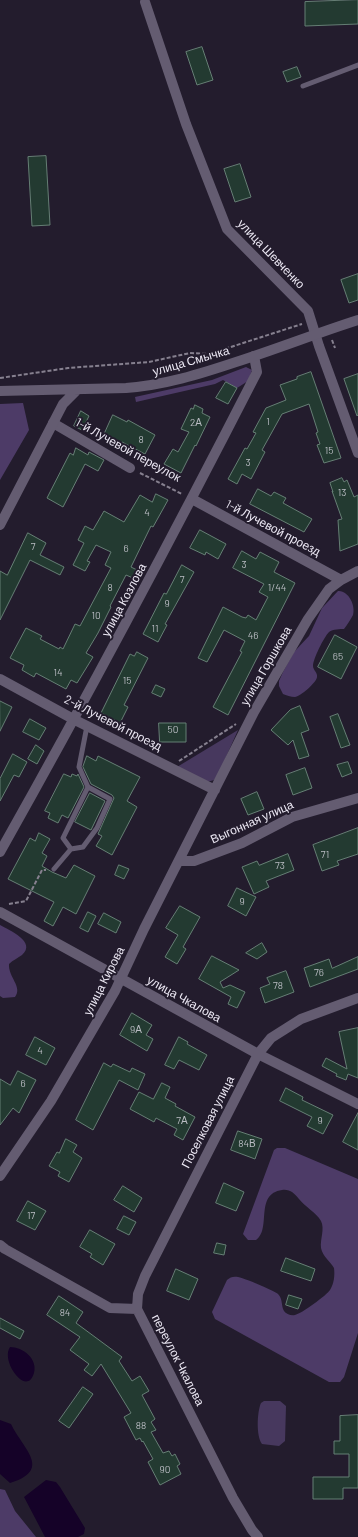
<!DOCTYPE html>
<meta charset="utf-8">
<style>
body{margin:0}
canvas{display:block;background:#231c2d}
</style>
<canvas width="358" height="1537"></canvas>
<script>
const ctx = document.querySelector('canvas').getContext('2d');
ctx.lineJoin = 'round';
function fillPath(path, color) { ctx.fillStyle = color; ctx.fill(path, 'evenodd'); }
function strokePath(path, color, width, dash) { ctx.strokeStyle = color; ctx.lineWidth = width; ctx.lineCap = dash ? 'butt' : 'round'; ctx.setLineDash(dash || []); ctx.stroke(path); }
function drawText(font, color, halo, rows, align = 'center') {
  ctx.font = font + ' Barlow,sans-serif'; ctx.lineWidth = 4; ctx.setLineDash([]); ctx.textBaseline = 'middle'; ctx.strokeStyle = halo; ctx.fillStyle = color; for (const [text, x, y, turn = 0] of rows) {
    ctx.save(); ctx.translate(x, y); ctx.rotate((+turn || 0) * Math.PI / 180); ctx.textAlign = isNaN(turn) ? turn : align; if (halo) ctx.strokeText(text, 0, 0); ctx.fillText(text, 0, 0); ctx.restore();
  }
}
const green = new Path2D(`
 M238,730L218,775L214,780L207,782L177,767Z
 M264,1401H280L286,1406L285,1441L279,1446L262,1444C256,1436 257,1412 261,1403Z`);
const forest = new Path2D(`
 M246,367L252,370L248,381L237,388L223,380L215,384L136,402L135,397L212,380Z
 M23,403L29,430L0,480V404Z
 M338,591C348,590 356,605 353,615C351,619 347,625 344,629C340,629 333,629 329,632C324,637 313,659 313,666C313,670 318,673 317,677C317,682 300,697 295,697C291,697 286,695 283,694L279,686V681L283,672L294,652L309,636L322,608Z
 M0,925C9,930 37,942 22,955C18,958 13,960 9,964C8,977 23,987 15,997L3,998L0,996Z
 M277,1148H285L358,1179V1333L344,1377L340,1382H329L215,1319L212,1312L227,1280C230,1277 234,1276 238,1277C242,1277 277,1292 278,1294C283,1299 281,1306 284,1311C286,1314 291,1316 295,1315C301,1314 327,1295 330,1290C334,1284 335,1275 334,1268C330,1261 323,1257 321,1248C320,1239 325,1229 321,1221C316,1212 305,1207 299,1199C294,1193 290,1189 282,1190C254,1194 272,1229 256,1240H248L243,1234L274,1150Z
 M0,1489L5,1490L15,1511L36,1537H0Z`);
const water = new Path2D(`
 M10,1347C23,1347 38,1359 34,1373C27,1398 0,1361 10,1347Z
 M0,1420L11,1424C23,1449 53,1470 10,1483L0,1474Z
 M46,1480L56,1482L60,1487L85,1528L84,1534L78,1537H45L24,1497Z`);
const building = new Path2D(`
 M358,0V24L305,26V2Z
 M202,47L213,80L197,85L186,52Z
 M297,67L301,77L287,82L283,72Z
 M46,156L50,225L32,226L28,157Z
 M240,164L251,197L235,202L224,169Z
 M358,274V300L349,303L341,280Z
 M311,372L341,458L324,463L317,445L320,444L316,433L318,432L309,404L282,414L262,450L265,452L251,479L242,474L237,484L228,479L245,448L247,449L256,433L253,432L266,408L286,400L280,385L297,379V377Z
 M358,374V415L357,416L344,379Z
 M226,382L237,388L228,404L216,398Z
 M195,405L203,409L202,413L210,417L196,446L195,445L181,473L164,464L173,449L178,452L189,432L181,429L191,408L193,409Z
 M81,411L89,416L82,430L74,426Z
 M113,415L127,422L128,420L155,435L145,454L122,442L121,443L104,435Z
 M76,448L88,455L89,452L104,460L98,471L85,464L63,507L47,498L70,453L73,455Z
 M342,478L344,482L347,480L354,497L358,495V544L340,551L338,520L342,519L332,491L333,492L330,483Z
 M258,489L271,496L274,492L286,498L283,503L312,519L304,532L250,504Z
 M156,494L168,500L153,527L151,526L131,567L137,570L133,578L126,575L110,606L111,607L98,633L86,653L93,657L77,683L71,680L66,689L36,673L34,677L22,670L24,665L10,658L26,628L42,636L40,639L59,649L60,647L63,649L75,624L80,626L111,568L105,565L111,552L96,545L87,561L90,562L85,571L73,565L84,543L78,540L85,526L93,530L104,511L124,522L140,495L152,502Z
 M200,530L226,544L218,559L206,552L205,555L190,548Z
 M28,533L46,543L40,555L64,567L60,575L30,560L0,620V571L7,575Z
 M242,551L256,559L260,552L279,562L274,572L295,583L228,715L213,707L242,652L240,651L245,641L224,630L207,662L198,658L223,607L242,617L246,618L248,615L256,620L268,597L259,592L264,584L233,568Z
 M182,565L194,572L165,624L167,625L158,642L143,634L164,593L166,594Z
 M335,635L357,647L341,679L318,667Z
 M137,652L148,658L124,705L128,707L120,723L101,713L130,654L134,656Z
 M156,685L165,689L161,697L152,693Z
 M0,701L12,707L0,731Z
 M300,706L309,730L301,733L309,756L299,759L293,740L288,745L271,730L290,710Z
 M338,714L350,745L341,748L330,717Z
 M30,719L46,728L39,740L23,732Z
 M159,723H186V742H160Z
 M36,745L44,751L37,764L28,759Z
 M13,754L27,762L19,777L14,775L0,801V779Z
 M87,756L96,761L98,756L140,777L127,801L137,807L112,855L96,846L102,836L98,834L114,798L112,795L91,784L83,767Z
 M348,762L352,773L342,777L337,765Z
 M305,768L312,788L293,795L286,775Z
 M64,774L71,777L72,774L77,776L78,774L84,787L68,818L62,815L58,823L48,818L50,813L45,811Z
 M257,792L264,809L248,815L241,799Z
 M90,793L105,801L91,830L75,822Z
 M358,828V854L337,861L339,865L322,871L313,845Z
 M39,833L50,839L42,853L47,856L42,866L52,872L66,878L74,865L95,876L76,914L63,907L53,926L44,921L54,902L8,879L30,838L35,841Z
 M288,854L294,870L266,881L269,887L254,894L242,867L257,861L259,865Z
 M119,865L129,869L124,879L115,875Z
 M237,888L256,897L246,916L228,906Z
 M180,906L200,917L183,947L186,949L177,964L165,957L178,935L166,928Z
 M88,912L96,916L88,932L80,928Z
 M104,913L121,922L116,933L98,924Z
 M262,943L267,952L257,959L246,953Z
 M212,956L239,970L220,982L223,988L230,985L245,992L237,1008L228,1004L231,997L199,979Z
 M358,957V969L310,987L304,968L329,959L332,968Z
 M286,971L294,992L265,1003L260,988L270,984L267,978Z
 M132,1013L152,1025L146,1035L153,1039L147,1051L120,1035Z
 M358,1028V1078L348,1074L346,1080L336,1076L337,1074L322,1066L326,1058L347,1069L339,1032Z
 M35,1037L55,1048L46,1065L26,1055Z
 M179,1037L188,1042L187,1044L207,1055L199,1070L179,1060L174,1069L165,1065Z
 M104,1063L111,1067L113,1064L130,1072L132,1068L145,1074L138,1090L119,1080L93,1130L76,1120Z
 M18,1071L36,1080L19,1113L13,1108L0,1125V1079L10,1085Z
 M162,1083L170,1087L165,1098L176,1104L175,1106L195,1117L183,1140L174,1135L177,1129L156,1118L154,1122L130,1109L139,1092L153,1099Z
 M286,1088L303,1097L302,1100L333,1115L323,1134L307,1126L312,1117L280,1101Z
 M358,1113V1150L343,1142Z
 M238,1131L262,1139L255,1159L231,1150Z
 M66,1139L77,1145L73,1152L82,1158L69,1182L58,1176L60,1172L49,1166L57,1152L59,1153Z
 M224,1183L244,1192L236,1211L216,1203Z
 M123,1186L142,1198L134,1212L114,1200Z
 M28,1201L46,1211L35,1230L17,1221Z
 M124,1216L136,1222L129,1235L117,1229Z
 M90,1230L115,1244L103,1265L90,1257L92,1254L80,1247Z
 M217,1243L226,1245L224,1255L214,1253Z
 M286,1258L315,1269L311,1281L281,1271Z
 M176,1269L198,1279L189,1300L167,1291Z
 M289,1295L302,1299L298,1309L286,1305Z
 M59,1296L83,1312L76,1323L122,1357L119,1361L132,1381L140,1376L149,1391L142,1395L155,1419L151,1422L156,1430L151,1432L163,1453L169,1451L172,1456L175,1454L180,1464L177,1466L181,1474L160,1485L148,1462L153,1459L143,1441L142,1442L140,1438L136,1440L124,1417L131,1413L101,1364L92,1376L84,1370L89,1364L70,1350L80,1337L47,1315Z
 M0,1318L24,1331L20,1339L0,1328Z
 M83,1387L93,1394L69,1428L59,1421Z
 M358,1415V1488H343V1499H313V1477H349V1454H334V1441H340V1416Z`);
const path = new Path2D(`
 M332,340L335,348
 M0,378L68,368L149,362L190,353L209,354L302,324
 M140,473L182,494
 M179,761L236,724
 M9,904L26,901L42,870H46`);
const service = new Path2D(`
 M303,86L358,65
 M71,849L63,838L88,787
 M54,869L71,849L83,847L97,828L110,799L88,787L79,767L87,726`);
const minor = new Path2D(`
 M145,2L186,124L227,229L308,311L319,346L358,453
 M53,423L130,468
 M192,499L341,580
 M0,679L75,720L215,790
 M0,852C89,694 174,534 257,372L254,356
 M179,861H194L242,843L292,817L358,798
 M0,912L258,1054L358,1104
 M0,1176L51,1101L115,991L144,929L254,712L308,619L329,589L341,580L358,571
 M0,1245L5,1249L110,1308L137,1309
 M137,1309L138,1294L145,1276L258,1054L271,1038L301,1019L358,998
 M137,1309L233,1498L252,1530L258,1537`);
const tertiary = new Path2D(`
 M0,391L126,388C165,385 200,374 236,362C277,349 317,333 358,320
 M0,525L63,404L77,390`);
const numberNames = [
 ["1",268,422],
 ["2А",196,423],
 ["8",141,440],
 ["15",329,451],
 ["3",248,463],
 ["13",342,493],
 ["4",147,513],
 ["7",33,547],
 ["6",126,549],
 ["3",244,565],
 ["7",182,580],
 ["8",110,588],
 ["1/44",277,588],
 ["9",167,604],
 ["10",96,616],
 ["11",155,629],
 ["46",253,636],
 ["65",338,657],
 ["14",58,673],
 ["15",127,681],
 ["50",173,730],
 ["71",325,855],
 ["73",280,866],
 ["9",242,902],
 ["76",319,973],
 ["78",278,986],
 ["9А",136,1030],
 ["4",40,1051],
 ["6",23,1084],
 ["7А",182,1121],
 ["9",320,1121],
 ["84В",247,1144],
 ["17",31,1216],
 ["84",65,1313],
 ["88",141,1426],
 ["90",165,1470]
];
const streetNames = [
 ["улица Шевченко",271,254,46],
 ["улица Смычка",191,361,-16],
 ["1-й Лучевой переулок",128,450,29],
 ["1-й Лучевой проезд",273,528,28],
 ["улица Козлова",124,600,-62],
 ["улица Горшкова",266,666,-60],
 ["2-й Лучевой проезд",113,723,27],
 ["Выгонная улица",252,822,-24],
 ["улица Кирова",104,981,-63],
 ["улица Чкалова",184,999,29],
 ["Поселковая улица",208,1122,-63],
 ["переулок Чкалова",178,1360,63]
];
fillPath(green, '#47385e');
fillPath(forest, '#4d3b67');
fillPath(water, '#150228');
fillPath(building, '#233a31');
strokePath(building, '#657e74', 1);
strokePath(path, '#86808f', 2, [4, 2]);
strokePath(service, '#645c71', 5);
strokePath(minor, '#645c71', 10);
strokePath(tertiary, '#645c71', 10);
drawText('10px', '#babcc3', null, numberNames);
drawText('12px', '#ece8f4', '#231c2d', streetNames);
</script>
